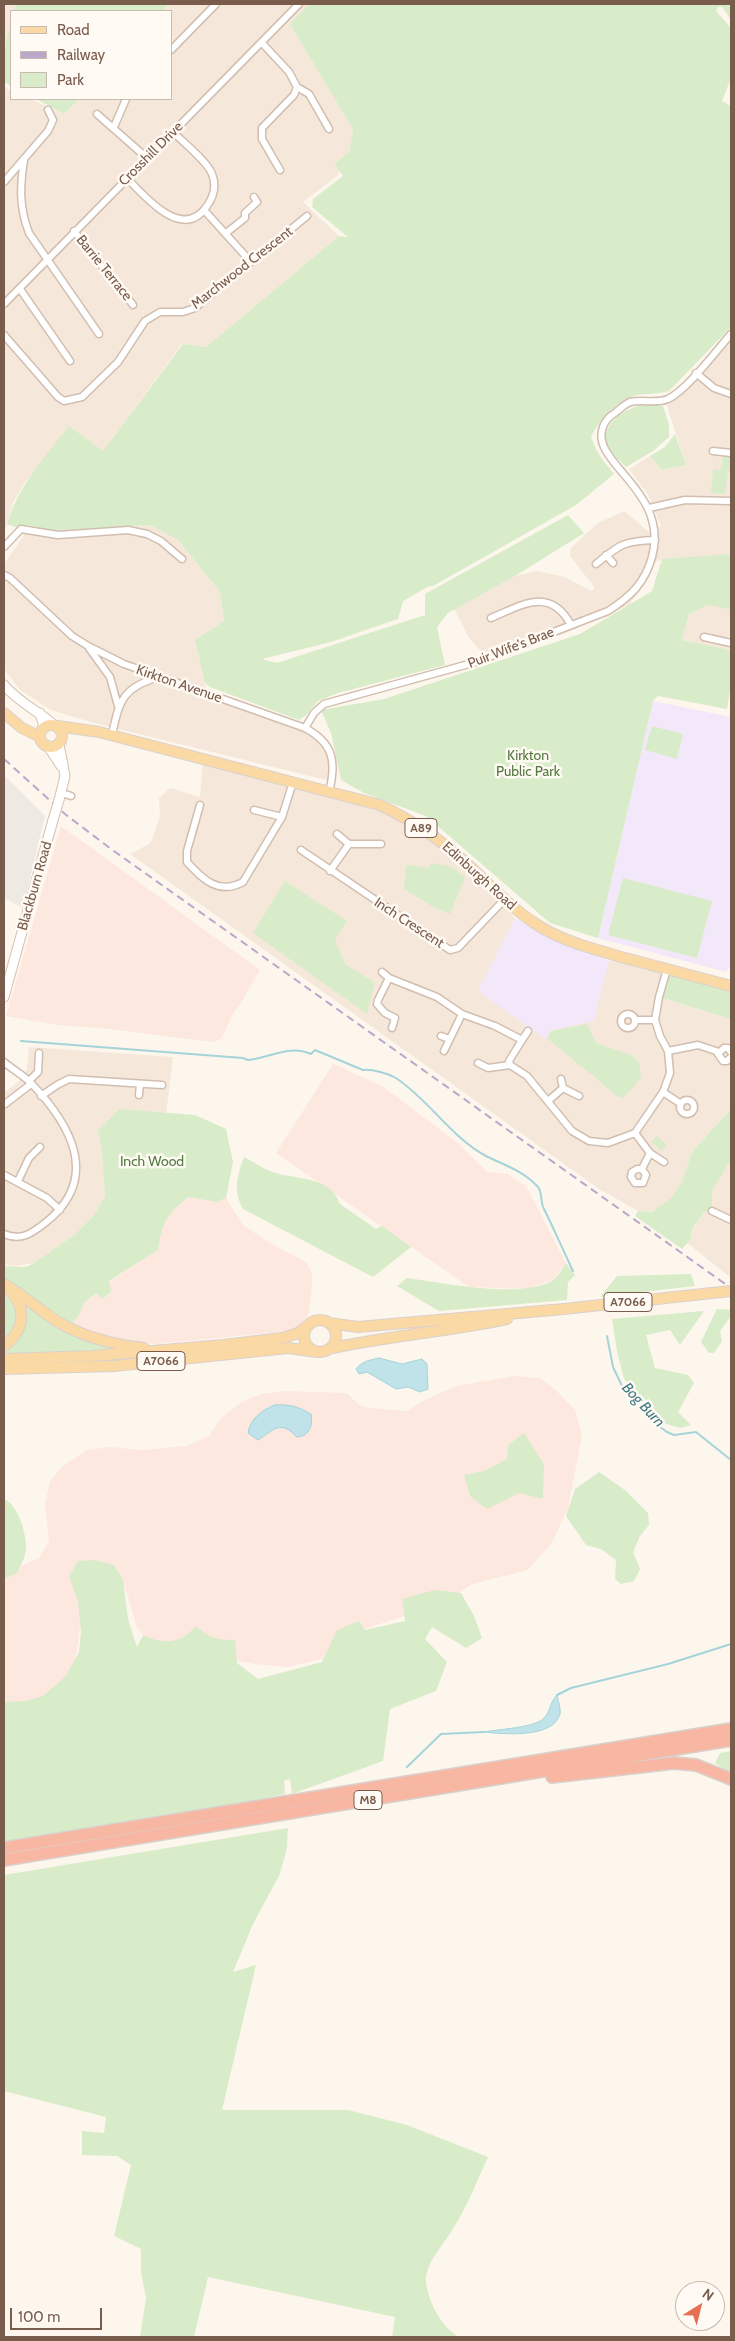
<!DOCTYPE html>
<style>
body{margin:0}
#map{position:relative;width:735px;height:2341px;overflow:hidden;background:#fdf6ec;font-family:Cabin,sans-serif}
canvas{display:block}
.frame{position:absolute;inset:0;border:5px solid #7a5c4d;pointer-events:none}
.legend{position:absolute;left:10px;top:10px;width:162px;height:90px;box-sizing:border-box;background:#fffaf3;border:1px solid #cabbb1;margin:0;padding:6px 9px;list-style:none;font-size:15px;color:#7a5c4d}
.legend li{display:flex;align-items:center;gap:10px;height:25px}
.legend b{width:25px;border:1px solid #cabbb1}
.north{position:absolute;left:675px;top:2281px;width:50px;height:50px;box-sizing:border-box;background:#fffaf3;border:1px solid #cabbb1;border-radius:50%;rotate:36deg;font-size:14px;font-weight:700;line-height:20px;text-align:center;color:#7a5c4d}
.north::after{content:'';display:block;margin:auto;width:18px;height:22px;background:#e76f51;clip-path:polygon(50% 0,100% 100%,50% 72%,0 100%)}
.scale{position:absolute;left:10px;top:2308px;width:92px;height:22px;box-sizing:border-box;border:2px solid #7a5c4d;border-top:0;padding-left:6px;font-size:15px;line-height:18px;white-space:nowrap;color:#7a5c4d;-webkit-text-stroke:4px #fffaf3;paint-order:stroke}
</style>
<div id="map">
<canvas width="735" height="2341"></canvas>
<div class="frame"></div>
<ul class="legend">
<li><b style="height:6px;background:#fbd9a5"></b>Road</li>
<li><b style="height:6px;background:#b9a8c9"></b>Railway</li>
<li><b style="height:14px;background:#d8ecc9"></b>Park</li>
</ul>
<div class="north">N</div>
<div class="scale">100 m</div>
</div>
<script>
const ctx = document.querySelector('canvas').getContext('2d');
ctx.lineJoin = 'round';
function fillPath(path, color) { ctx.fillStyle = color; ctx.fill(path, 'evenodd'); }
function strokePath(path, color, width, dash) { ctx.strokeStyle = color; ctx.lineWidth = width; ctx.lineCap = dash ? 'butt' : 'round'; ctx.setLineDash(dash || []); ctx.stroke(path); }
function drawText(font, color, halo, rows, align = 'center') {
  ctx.font = font + ' Cabin,sans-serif'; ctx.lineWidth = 5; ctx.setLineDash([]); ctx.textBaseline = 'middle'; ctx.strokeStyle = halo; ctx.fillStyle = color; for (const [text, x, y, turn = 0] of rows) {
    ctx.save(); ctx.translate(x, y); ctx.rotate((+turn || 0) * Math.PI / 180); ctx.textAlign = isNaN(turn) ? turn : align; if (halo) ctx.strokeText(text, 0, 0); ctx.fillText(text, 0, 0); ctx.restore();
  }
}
const residential = new Path2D(`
 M4,4H16L14,11H11V22L4,50Z
 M169,4H309L290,24L353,128L349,152L334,164L339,172L338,175L303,202L339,236L206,347L182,344L103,451L69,427L24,484L13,503L4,534V87L11,91V99H30L64,114L79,99H171V11H162Z
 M731,340V554L656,561L643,586L629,605L568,632L490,661L469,638L454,609L515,576L537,571L565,577L591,591L595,588L570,556L571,548L598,523L624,511L649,532L661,526L649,496L629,469L650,456L662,470L686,465L667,406L692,384Z
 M150,525L178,540L220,592L224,621L195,640L208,696L308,733L323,741L329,756L330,781L94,723L51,710L20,690L4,669V564L26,532Z
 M708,605L731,610V650L682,640L689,614Z
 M203,763L332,795L393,815L422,831L451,855L515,918L539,933L609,961L667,969L659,997L731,1019V1109L692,1152L681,1184L671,1198L652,1212L638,1211L599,1189L130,854L149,844L153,838L160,816L159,798L170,788L200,797Z
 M29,1047L173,1057L166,1114L119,1109L98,1131L102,1154L105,1196L94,1215L74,1235L34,1263L14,1266L4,1264V1093L18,1082L27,1069Z
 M731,1160V1276H729L687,1243L691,1239L692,1230L704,1212L712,1211V1191Z`);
const commercial = new Path2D(`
 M61,826L260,970L240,1005L234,1012L221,1039L214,1042L196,1040L101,1028L57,1025L6,1016Z
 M333,1064L382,1086L459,1144L487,1172L507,1174L526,1186L566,1263L553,1280L526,1289L469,1287L276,1153Z
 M189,1197L216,1202L226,1198L242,1224L265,1240L307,1263L312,1273V1286L309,1313L304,1322L292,1331L154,1344L107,1338L72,1323L78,1317L84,1303L96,1293L102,1299L109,1282L158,1250L160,1234L169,1214Z
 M514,1376L540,1378L556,1390L575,1410L582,1435L568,1509L551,1544L528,1570L472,1584L446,1602L362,1630L331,1657L288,1667L254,1664L195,1653L147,1638L137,1628L128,1596L119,1574L101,1562L87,1560L75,1569L81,1617L77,1652L66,1688L44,1703L4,1706V1574L39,1558L49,1541L45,1504L50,1481L63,1466L87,1450L110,1447L141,1450L186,1446L209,1436L221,1418L242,1402L261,1394L285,1391L347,1393L358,1404L368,1408L408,1411L423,1401L456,1386Z`);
const industrial = new Path2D(`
 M4,775L45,816L23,908L4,898Z`);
const education = new Path2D(`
 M653,701L731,717V966L726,972L598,938Z
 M515,918L539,933L609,961L594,1021L551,1030L545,1039L478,991Z`);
const green = new Path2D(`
 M16,4H169L162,11H14Z
 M309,4H731V20L722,7H718L716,11L731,28V78L722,101L731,106V327L669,391C656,395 643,393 634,396C616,402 598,421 591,437C596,452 604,462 614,474L576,505L433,586H429L403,601L398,619L331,642L262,659L277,663L425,615V594L568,515L584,533L515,576L448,613L437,627L445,665L338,693L318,701L306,715L299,720L210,687L205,683L195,640L224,621L220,592L178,540L150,525L48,531C37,527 28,522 18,528L7,524C18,486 45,457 69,426L103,451L183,344L206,347L339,236L348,237L312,207L313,199L343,176L334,164L349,152L353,129L290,24Z
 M11,22V86L4,82V50Z
 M36,99H79L64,114Z
 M647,404L663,406L669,425V437L653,451L626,467C620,461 612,454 608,446C597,424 629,406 647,404Z
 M675,434L686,465L662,470L650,456L665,447Z
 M723,456L731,458V471H728L725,494L711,493L713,469L720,471Z
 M731,554V610L708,605L689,614L682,640L731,650V686L727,709L658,696L653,701L598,938L550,923L426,816L364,793L341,780L331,733L321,710L384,699L580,634L652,591L662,559Z
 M652,726L683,734L677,759L645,750Z
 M431,863L450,866L465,877L450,914L435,908L404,889L406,865L429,868Z
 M623,878L712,901L697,958L608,935Z
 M285,881L347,921L335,940L345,964L375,983L367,1014L253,933Z
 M667,969L731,990V1019L659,997Z
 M587,1024L596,1043L631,1055L639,1062L641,1077L633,1088L622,1098C611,1094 606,1086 597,1079C580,1065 563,1052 547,1038L552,1031Z
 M119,1109L195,1115L226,1129L233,1162L226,1198L216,1202L188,1197C167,1215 162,1222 158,1250L109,1281L111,1292L102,1299L96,1293L84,1303L78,1317L72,1323L52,1312L4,1277V1266L26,1267L34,1263L74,1235L94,1215L105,1196L102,1154L98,1131Z
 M731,1109V1160L712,1191V1211L704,1212L692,1229L691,1239L682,1249L635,1216L638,1211L652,1212L671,1198L681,1184L692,1152Z
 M657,1136L667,1145L662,1151L651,1142Z
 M244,1157C254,1162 265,1170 276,1173C299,1180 330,1176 340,1204L376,1229L382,1226L411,1247L373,1277L243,1209C233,1191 237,1175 244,1157Z
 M566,1263L575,1275L568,1282L567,1300L439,1311L397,1286L407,1278C445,1283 518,1299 552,1281C558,1277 562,1269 566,1263Z
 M691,1274L695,1286L600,1297L617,1276Z
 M4,1290C23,1305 19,1326 4,1341Z
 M22,1301L25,1303L127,1349L4,1354V1350L14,1342Z
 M717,1309L731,1310V1316L720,1331L722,1341L714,1353H709L701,1342Z
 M704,1311L680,1345L670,1330L646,1335L655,1368L688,1375L694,1383L678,1412L691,1425L680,1428L660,1422L624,1379L617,1351L612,1319Z
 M524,1433L544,1464L543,1499L519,1493L487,1509L470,1496L464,1475L484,1471L507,1459L508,1445Z
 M599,1472L625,1490L648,1513L649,1525L640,1536L633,1552L640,1569L634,1581L621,1584L615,1579L616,1560L601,1549L586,1545L566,1516L575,1489Z
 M4,1499C18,1505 26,1532 26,1547C27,1555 20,1566 17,1573L4,1579Z
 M95,1560L114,1565L123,1580L128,1619L137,1647L143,1635C164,1645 180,1644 196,1626C208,1638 219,1640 235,1640L237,1663L258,1679L322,1662L337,1630L359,1621L365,1630L405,1621L402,1599L435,1590L461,1593L474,1616L482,1638L466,1648L432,1627L425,1639L447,1662L436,1691L390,1709L383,1761L292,1794L290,1779L284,1781L285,1794L211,1810L4,1842V1702L26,1701L43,1696L65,1677L79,1652L81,1632L78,1602L69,1576L78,1561Z
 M731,1751V1773L715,1763L720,1753Z
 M288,1828L287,1847L280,1874L253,1924L233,1972L256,1965L222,2110H348L407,2125L488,2157C477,2181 467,2207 453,2229C444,2244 427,2261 426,2279C426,2299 442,2328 459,2337H392L395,2317L208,2277L194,2337H140L146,2298L141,2272V2249L114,2236L131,2165L117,2156L82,2155V2131L104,2133L106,2117L4,2091V1875Z`);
const water = new Path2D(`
 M379,1358L402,1364L422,1359L427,1364L428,1389L420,1392L408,1387L396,1389L367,1372L359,1374L356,1369C362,1361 370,1360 379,1358Z
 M275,1405C290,1404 299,1407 311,1414C313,1425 310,1436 297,1437C280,1419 274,1430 258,1440L248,1433C250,1419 263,1409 275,1405Z
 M557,1695C558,1700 561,1709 560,1714C553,1739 503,1734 484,1732C498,1729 535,1728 544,1718C551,1711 550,1701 557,1695Z`);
const stream = new Path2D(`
 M21,1041L243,1058L248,1060C270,1058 289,1044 311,1054L315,1050L363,1070C372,1069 387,1073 396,1078C429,1100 451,1137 486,1156C504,1165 524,1171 538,1187C543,1194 540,1202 544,1209C554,1229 563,1250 573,1271
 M607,1336L613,1367L623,1388L633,1395L656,1424L667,1432L674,1435L696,1432L731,1460
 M557,1695L571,1688L668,1664L731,1644
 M407,1767L441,1734L484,1732`);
const minor = new Path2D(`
 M262,43L289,72L297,87L294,95L262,128V139L280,170
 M171,50L216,4
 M297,87L309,94L329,129
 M97,114L147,158
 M114,127L126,99
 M24,160C20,186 19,207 29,233L99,334
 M127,178C145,197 183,242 207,206C214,196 217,186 212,174C208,162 183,142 173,132
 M4,182L48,131L53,120L48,110
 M204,210L251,262
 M74,231L133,305
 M226,233L245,218V213L257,202L254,197
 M20,289L70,361
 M4,304L299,4
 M4,335L58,397L64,401L82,397L118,362L145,321L160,312H183L195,308L307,216
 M696,373L714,388L731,394
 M713,451L731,453
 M649,508L685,500L731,501
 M4,547L21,529L58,535L128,530L147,534L161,541L182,559
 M606,555L613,563
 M596,564C620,544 624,541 655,540
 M4,575L10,578L72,636L88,646L124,664L305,728C333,743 337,761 329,792
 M491,618C522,605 550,586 571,625
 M704,637L731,643
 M89,648L110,677L118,706
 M305,728L314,713L324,704L476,662L608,611C630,597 645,583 652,557C670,490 589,463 603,427C605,421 610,416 615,413C620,409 625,404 630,402C643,399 656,404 668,399C687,390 716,351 731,334
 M112,735C119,701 123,687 159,677
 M62,793L71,796
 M200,805L187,851V862C203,880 219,895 243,882L282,817L293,782
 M254,810L282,817
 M337,834L349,844
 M301,850L450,950L458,948L504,900
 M330,871L349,844H381
 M382,972L389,978L437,997L462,1014L495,1026L522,1040L509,1061L510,1065L527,1076L572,1131L589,1141L608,1143L635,1133L663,1092L670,1073L668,1051L660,1036L655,1020L659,997L667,969
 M389,978L378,1000L377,1004L385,1013L395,1018L392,1028
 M621 1021a7 7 0 1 1 14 0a7 7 0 1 1-14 0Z
 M635,1020H655
 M441,1036L449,1039
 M522,1040L528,1031
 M444,1051L462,1014
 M668,1051L698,1045L719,1052
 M731,1052L728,1048H724L718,1054L723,1061H727L731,1057
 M4,1062C12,1069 23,1075 31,1083C72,1126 101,1179 45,1223C31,1234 21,1241 4,1234
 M478,1063L488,1068L510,1065
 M29,1081L38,1072L39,1053
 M563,1088L579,1096
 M663,1092L681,1104
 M139,1095L140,1084
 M41,1096L57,1085L69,1079L162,1085
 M680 1107a7 7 0 1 1 14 0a7 7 0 1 1-14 0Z
 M548,1101L563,1088L561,1079
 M5,1104L31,1084
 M635,1133L650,1153L664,1162
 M642,1169H637L632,1172L631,1177L635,1183H643L646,1175L642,1169L650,1153
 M4,1175L47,1198L60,1210
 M18,1181L29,1158L40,1147
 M712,1211L731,1220`);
const secondary = new Path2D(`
 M4,685C17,701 38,711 54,725
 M40,713L44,727
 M59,744L65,776L59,800
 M48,746L61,766
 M4,997L53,820`);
const primary = new Path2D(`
 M4,713L22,728L40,737
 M40 736a11 11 0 1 1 22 0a11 11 0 1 1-22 0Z
 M57,726L99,732L380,805C411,820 439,838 465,862C488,882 507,905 533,922C560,941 594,949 625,958C660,967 696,977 731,986
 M4,1284C23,1295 39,1310 58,1322C84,1337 114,1345 144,1348
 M304 1336a16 16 0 1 1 32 0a16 16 0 1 1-32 0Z
 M329,1323L358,1327L564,1309L712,1293
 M4,1346C23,1332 28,1310 11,1292
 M332,1348C390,1336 449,1331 507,1319
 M4,1359L92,1356L223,1345L283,1338L298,1333L310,1324
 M4,1369L114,1366L288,1348L317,1352`);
const motorway = new Path2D(`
 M552,1777L674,1763L696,1765L731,1779
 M4,1848L731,1729
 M4,1860L731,1740`);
const rail = new Path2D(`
 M4,759L65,814L111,849L731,1288`);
const secondaryBridge = new Path2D(`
 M53,820L59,800`);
const primaryBridge = new Path2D(`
 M712,1293L731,1291`);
const shields = [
 [421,828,32],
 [628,1302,48],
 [161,1361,48],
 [368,1800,28]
];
const shieldNames = [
 ["A89",421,828],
 ["A7066",628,1302],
 ["A7066",161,1361],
 ["M8",368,1800]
];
const streetNames = [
 ["Crosshill Drive",151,154,-45],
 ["Barrie Terrace",104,268,51],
 ["Marchwood Crescent",242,268,-38],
 ["Puir Wife's Brae",511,648,-21],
 ["Kirkton Avenue",179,684,19],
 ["Edinburgh Road",479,876,42],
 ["Blackburn Road",35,886,-74],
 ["Inch Crescent",409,923,33]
];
const parkNames = [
 ["Kirkton",528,756],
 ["Public Park",528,772],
 ["Inch Wood",152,1162]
];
const waterNames = [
 ["Bog Burn",643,1405,47]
];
fillPath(residential, '#f5e8da');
fillPath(commercial, '#fde8e0');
fillPath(industrial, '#efe9e4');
fillPath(education, '#f3e8fa');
fillPath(green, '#d8ecc9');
fillPath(water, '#bfe3e8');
strokePath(water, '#a5d3da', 1);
strokePath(stream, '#a5d3da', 2);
strokePath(minor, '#d1beb0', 9);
strokePath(secondary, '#d6c0b0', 11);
strokePath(primary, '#dad1cd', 12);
strokePath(motorway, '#dad1cd', 14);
strokePath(minor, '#fff', 6);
strokePath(secondary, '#fff', 9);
strokePath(primary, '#fbd9a5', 10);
strokePath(motorway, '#f7b7a3', 11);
strokePath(rail, '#b9a8c9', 2, [8, 5]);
strokePath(secondaryBridge, '#d6c0b0', 11, []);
strokePath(primaryBridge, '#dad1cd', 12, []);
strokePath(secondaryBridge, '#fff', 9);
strokePath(primaryBridge, '#fbd9a5', 10);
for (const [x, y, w] of shields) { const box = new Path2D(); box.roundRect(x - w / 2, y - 9.5, w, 19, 4); ctx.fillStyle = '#fffaf3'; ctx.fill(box); strokePath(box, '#7a5c4d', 1); }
drawText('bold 12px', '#7a5c4d', null, shieldNames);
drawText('14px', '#7a5c4d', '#fffaf3', streetNames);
drawText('14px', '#537a41', '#fffaf3', parkNames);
drawText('italic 15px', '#437c86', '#fffaf3', waterNames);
</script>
